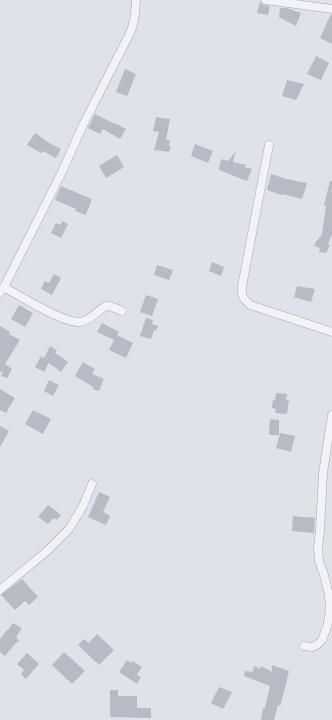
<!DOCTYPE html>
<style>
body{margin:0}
canvas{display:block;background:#dfe2e8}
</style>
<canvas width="332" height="720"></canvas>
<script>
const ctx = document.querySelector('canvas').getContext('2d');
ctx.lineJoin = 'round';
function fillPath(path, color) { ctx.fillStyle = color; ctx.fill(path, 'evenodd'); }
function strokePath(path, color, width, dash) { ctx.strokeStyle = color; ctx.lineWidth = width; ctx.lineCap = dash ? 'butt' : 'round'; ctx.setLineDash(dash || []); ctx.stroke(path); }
const building = new Path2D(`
 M260,1L263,5L270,6L268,15L257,13Z
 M280,8H287L301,13L296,26L279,17Z
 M331,14H332V44L320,38Z
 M316,56L329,63L321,80L307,74Z
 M125,69L136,74L127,96L116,92Z
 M287,80L304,84L296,100L282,96Z
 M95,114L115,124V123L126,129L120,139L103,129L100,134L88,128Z
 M156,117L170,119L166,140H170L169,145L171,146L169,152L154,150L159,132L153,131Z
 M35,133L49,143L61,149L56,158L43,151L41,153L27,145Z
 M195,144L213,151L208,163L191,156Z
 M236,151L233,162L246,165L244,167L252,169L247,181L219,170L220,163L222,159L228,161Z
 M117,155L124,167L106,178L99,166Z
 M271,174L286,179L307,183L302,199L282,194L281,195L267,190Z
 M330,181H332V234L328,244L330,245L326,253L319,252L320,248L314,246L317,240H318L322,234L326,206L324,205Z
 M61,186L92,199L86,215L75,211L76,209L55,200Z
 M62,221L68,224L61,238L51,233L56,223L61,225Z
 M212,262L224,267L221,276L209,271Z
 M157,265L173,270L169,280L154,275Z
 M54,274L61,278L52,295L41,289L45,281L49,283Z
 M297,286L315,289L311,302L294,297Z
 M146,295L158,299L152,316L140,312Z
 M19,305L33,313L25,327L11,319Z
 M146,318L153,320L152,324L158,326L156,331L154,330L151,339L140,336Z
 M102,323L119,332L117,335L133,343L126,358L109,350L114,340L97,332Z
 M0,326L10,332L9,334L20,340L5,364L12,369L7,378L1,376L3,372L1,371L0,373Z
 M50,346L57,350L55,353L68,362L61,372L49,363L44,372L35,367L41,356L44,358Z
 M83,362L95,369L92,374L104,379L99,391L93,389V387L75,376Z
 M49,380L59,385L53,396L44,391Z
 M0,389L15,398L6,413L0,410Z
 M276,393L287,394L286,400H289L287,414L275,413L276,409L272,408L273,400H275Z
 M33,410L51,419L43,434L25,424Z
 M270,419L279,420V435H269Z
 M0,426L9,431L0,447Z
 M280,433L295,436L291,452L276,448Z
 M99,492L110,497L103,512L110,516L106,525L88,517Z
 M48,505L61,515L57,520L54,518L48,524L38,517Z
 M293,516L315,518L314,533L292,531Z
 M22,579L38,597L29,605L25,601L15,610L1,595Z
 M13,623L22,628L16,637L19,641L15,644L5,656L0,652V639L7,630H8Z
 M97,634L114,650L99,665L78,645L84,639L89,643Z
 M64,652L85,671L72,684L52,665Z
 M27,653L39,664L26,679L21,674L24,670L17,664Z
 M127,660L131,663L132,661L142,667L137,675L141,677L137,684L119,672Z
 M272,665L289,671L286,684L280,706L278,705L274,720H261L263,708H265L270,686L244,676L245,671L253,672L254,666L260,669L261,666L272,672Z
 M219,687L232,692L223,709L211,703Z
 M110,690H118V696H137V708H151V718L110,717Z`);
const street = new Path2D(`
 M266,0L332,9
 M269,145L242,286C241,296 243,298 250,305L332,332
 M4,287C20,296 64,324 80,322C90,321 97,311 106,306H110L122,311
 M0,293L4,287L62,172L83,125L128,37C135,23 135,15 136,0
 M0,590L47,551L69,529L83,506L92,484
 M304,646L312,647L317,645L322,640L327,627L330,611L329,595L324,575L319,561L318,547L320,531L323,473L332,415`);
fillPath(building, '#b6bbc5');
strokePath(street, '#a4a9b2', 9);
strokePath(street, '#f1f3f6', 8);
</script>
